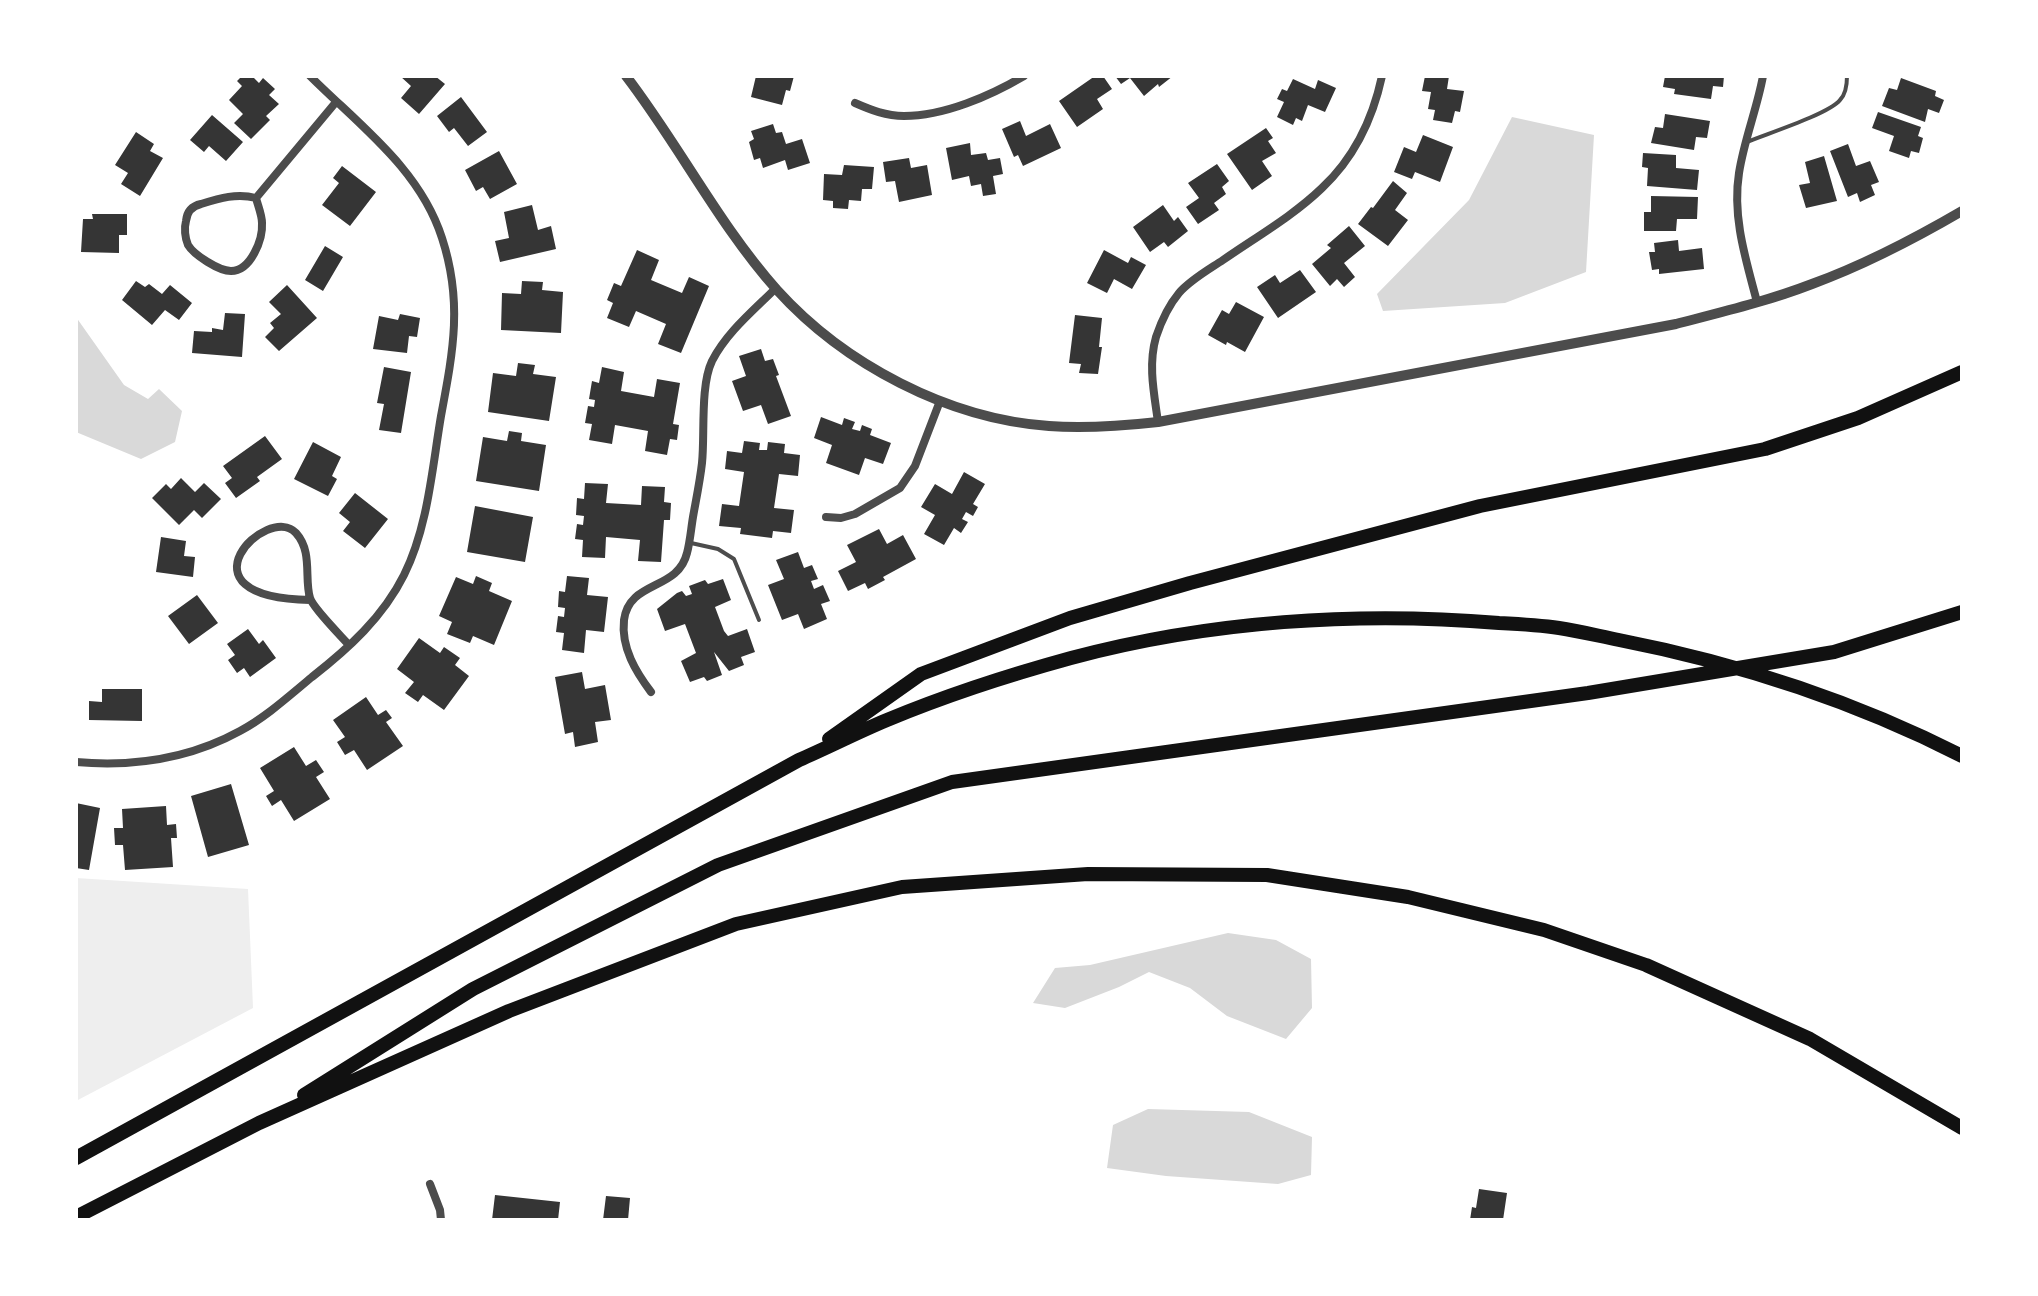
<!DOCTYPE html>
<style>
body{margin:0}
#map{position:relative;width:2038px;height:1296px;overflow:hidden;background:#fff;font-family:Georgia,serif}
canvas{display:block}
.frame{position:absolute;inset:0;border:78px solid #fff;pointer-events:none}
</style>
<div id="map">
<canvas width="2038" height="1296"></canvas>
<div class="frame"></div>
</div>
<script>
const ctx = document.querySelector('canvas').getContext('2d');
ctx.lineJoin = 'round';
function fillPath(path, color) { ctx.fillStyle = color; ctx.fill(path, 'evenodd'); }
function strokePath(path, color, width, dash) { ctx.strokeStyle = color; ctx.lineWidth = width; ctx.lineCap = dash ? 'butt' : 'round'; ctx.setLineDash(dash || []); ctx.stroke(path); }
const green = new Path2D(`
 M76,878L248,889L253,1008L76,1101Z`);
const water = new Path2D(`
 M1512,117L1594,135L1586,272L1505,303L1383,311L1377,294L1469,200Z
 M76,317L124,385L148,399L159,389L182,411L175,442L141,459L76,432Z
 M1228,933L1276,940L1311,959L1312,1008L1286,1039L1227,1016L1190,988L1149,972L1119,987L1065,1008L1033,1003L1055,968L1090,965Z
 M1148,1109L1249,1112L1312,1137L1311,1175L1278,1184L1166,1176L1107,1168L1113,1125Z`);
const building = new Path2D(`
 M242,76H252L259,83L263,78L275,89L269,95L279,104L266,116L270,120L251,139L234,123L243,114L229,100L242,86L237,81Z
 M400,76H435L445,84L419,114L401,98L411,86Z
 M756,76H794L790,91L786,90L782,105L751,97Z
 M1095,76H1103L1112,89L1097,99L1103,109L1077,127L1059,101Z
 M1115,76H1173L1159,87L1158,84L1144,96L1130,78L1121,84Z
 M1425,76H1449L1447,89L1464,91L1460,112L1455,111L1452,123L1433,120L1435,110L1428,109L1431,92L1422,91Z
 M1665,76H1724L1723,87L1713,86L1711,99L1674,94L1675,89L1663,87Z
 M1901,78L1936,91L1935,96L1944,100L1939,113L1928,109L1925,122L1882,106L1889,88L1897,90Z
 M1293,79L1315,89L1318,80L1336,88L1325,112L1308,105L1302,121L1296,118L1293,125L1277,117L1284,102L1277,99L1282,89L1287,91Z
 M461,97L487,132L468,146L454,128L449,132L437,116Z
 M1878,112L1921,127L1918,136L1923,138L1919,153L1911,151L1909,158L1889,151L1894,136L1872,128Z
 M1665,114L1710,121L1707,138L1696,137L1694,150L1651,143L1655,127L1663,128Z
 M212,115L243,142L226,161L209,146L204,152L190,140Z
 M1020,121L1026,136L1050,124L1061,148L1023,166L1018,155L1014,157L1002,129Z
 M773,124L776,133L782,132L786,144L802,139L810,163L788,170L785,160L763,168L760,158L754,160L749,142L754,139L751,131Z
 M1266,128L1273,138L1268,141L1276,153L1262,161L1272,176L1252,190L1227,154Z
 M136,132L154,144L150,151L163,158L140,196L121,184L128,173L115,165Z
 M1423,135L1453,147L1440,182L1415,172L1412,179L1394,172L1404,147L1416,152Z
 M970,143L971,155L986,153L988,160L1000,158L1003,174L993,176L996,194L983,196L981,184L971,186L969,176L952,180L946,148Z
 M1848,144L1856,166L1870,161L1879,182L1871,185L1875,195L1860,202L1857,193L1848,197L1830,151Z
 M499,151L517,184L490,199L483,187L476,191L465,170Z
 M1643,153L1676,155V168L1699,170L1697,190L1647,186L1648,168L1642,167Z
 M1824,156L1837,201L1806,208L1799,185L1810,183L1805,162Z
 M909,158L911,168L927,165L932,195L899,202L895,181L886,182L883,162Z
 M1217,164L1229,181L1222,187L1226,194L1214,203L1219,210L1198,224L1186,207L1199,198L1188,183Z
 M844,165L874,167L872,189H862L861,201L849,200L848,209L833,208V201L823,200L824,174L842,175Z
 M342,166L376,192L350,226L322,205L339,183L333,178Z
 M1393,181L1407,193L1395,210L1408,220L1388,246L1358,224L1371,207L1373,208Z
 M1651,196L1698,197L1697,219H1677L1676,231H1644V212H1651Z
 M532,205L538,230L551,226L556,249L500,262L495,241L509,238L504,212Z
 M1163,205L1174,221L1178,217L1188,231L1168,247L1164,242L1150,252L1133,227Z
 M92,214H127V235H119V253L81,252L83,219H93Z
 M1349,226L1365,246L1344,263L1355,277L1344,287L1337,279L1330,286L1312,264L1331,248L1327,245Z
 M1678,240L1679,251L1702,248L1704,269L1659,274V269L1652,270L1649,252H1655L1654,243Z
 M325,246L343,257L323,291L305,280Z
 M637,250L659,260L651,280L682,293L689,277L709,286L681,353L658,344L666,324L636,311L629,327L607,318L613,303L607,300L614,283L621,286Z
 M1104,250L1128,263L1131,257L1146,265L1132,289L1114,279L1107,293L1087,283Z
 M1300,270L1316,292L1278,318L1257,287L1275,275L1280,283Z
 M136,281L145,287L149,284L162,294L170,285L192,303L179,320L165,310L152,325L122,300Z
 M522,281L543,282L542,290L563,292L561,333L501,330L502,293L521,294Z
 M287,285L317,318L279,351L265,337L274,328L270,323L281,314L269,302Z
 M1236,302L1264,317L1245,352L1227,342L1226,345L1208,335L1222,310L1229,314Z
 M225,313L245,314L242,357L192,353L194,331L212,332V328L223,330Z
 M400,314L420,318L417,337L409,336L407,353L373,349L379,316L398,320Z
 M1075,315L1102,318L1099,347H1102L1098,374L1079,373L1081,364L1069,363Z
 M761,349L765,361L773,359L779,375L776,376L791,416L768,424L761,405L743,411L732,381L746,376L739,356Z
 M518,363L535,365L533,374L556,377L549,421L488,412L493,373L516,376Z
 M384,367L411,372L401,433L379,430L384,404L377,403Z
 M602,367L624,372L621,391L654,397L657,379L680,383L673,424L679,425L677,440L670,439L667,455L645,451L648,431L615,425L612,444L589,440L592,424L585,423L588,406L594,407L595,400L589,399L592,381L599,383Z
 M821,417L842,425L844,418L855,422L852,429L860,431L862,425L872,429L870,435L891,443L883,464L865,458L859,475L826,463L832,445L814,438Z
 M509,431L522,433L521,441L546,445L539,491L476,481L483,437L507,441Z
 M265,436L282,459L257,477L260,481L236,498L225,483L232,478L223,466Z
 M744,441L760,443L759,450H767L768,442L785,444L784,453L800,455L798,476L779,474L774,508L794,510L791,533L773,531L772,538L740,534L741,528L719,526L722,504L739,506L744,472L725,469L727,451L742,453Z
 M313,442L341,457L332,476L337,479L328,496L294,479Z
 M964,472L985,484L973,504L978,507L973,516L966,512L962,519L968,522L961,533L954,528L944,545L924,534L935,515L921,507L935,484L952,494Z
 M181,478L195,492L204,483L221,499L202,518L194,510L179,525L152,498L166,484L171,489Z
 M585,483L608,484L606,503L641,505L642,486L665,487L664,502L671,503L670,520H664L661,562L638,561L640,540L606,537L605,558L582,557L583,540L575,539L577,524L583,525L584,516L576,515L577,498L584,499Z
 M355,493L388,519L365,548L343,531L350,522L339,513Z
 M475,506L533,517L525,562L467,552Z
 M879,529L887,544L903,535L916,559L883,577L885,580L868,589L865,583L848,591L838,571L856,562L847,545Z
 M161,537L186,541L184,556L195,557L193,577L156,572Z
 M798,552L804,568L812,565L818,579L811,581L814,589L823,585L830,601L821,604L827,619L804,629L798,614L782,620L768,585L784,579L776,560Z
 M476,576L492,583L489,591L512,601L494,645L473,636L470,643L447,634L452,622L439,616L456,577L473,584Z
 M567,576L589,578L587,595L608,597L604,632L586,630L584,653L562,650L564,633L556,632L558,616L564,617L565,608L558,607L559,591L565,592Z
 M723,579L731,600L715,607L724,631L728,636L747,629L755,652L741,657L744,665L729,671L714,652L722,675L707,681L704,677L690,682L681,661L696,653L685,624L665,631L657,609L677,593L682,591L686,596L692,594L689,586L705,580L708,584Z
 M197,595L218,623L189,644L168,616Z
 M248,629L259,644L263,640L276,658L250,677L244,668L237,673L228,660L235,655L227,644Z
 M419,638L440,653L444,647L460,658L455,665L469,676L444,710L423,695L418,702L405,693L414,682L397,669Z
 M582,672L585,689L605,685L611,720L595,722L598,742L575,747L573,732L565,734L555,677Z
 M102,689H142V721L89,720V701L102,702Z
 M366,697L378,715L386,710L392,718L386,722L403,746L367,770L354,750L345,755L337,742L345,737L333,720Z
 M294,747L306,766L316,760L324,772L316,777L330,799L294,821L281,800L272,806L266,796L274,791L260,768Z
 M231,784L249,845L208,857L191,796Z
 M76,803L100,808L89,870L76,868Z
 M166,806L167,825L176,824L177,838H171L173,867L125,870L123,845H115L114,828H123L122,809Z
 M1479,1189L1507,1193L1503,1220H1470L1472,1207L1476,1208Z
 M495,1195L560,1202L558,1220H492Z
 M606,1196L630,1198L628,1220H603Z`);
const service = new Path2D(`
 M1747,142C1766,134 1829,114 1840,100C1846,94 1847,84 1847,76
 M691,543L718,549L734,559L759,620`);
const minor = new Path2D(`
 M855,103C871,110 886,116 904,116C944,116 990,96 1024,76
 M256,198C237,193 220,198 201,204C192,206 187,211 186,221C184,228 185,238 188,245C194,255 219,271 231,271C251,271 263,239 262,223C262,215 258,206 256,198L336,102
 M1757,302C1746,260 1732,217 1739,173C1744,140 1757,109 1763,76
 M1158,422C1154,393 1148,365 1156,337C1161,322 1169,305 1179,293C1190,280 1208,270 1223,260C1256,237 1293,216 1322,188C1354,158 1373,118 1382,76
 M826,517L841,518L855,514L900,488L915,466L940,401
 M310,600C171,598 268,502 296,533C313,552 304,578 310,598C313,608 341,636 349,645
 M651,692C636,672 621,648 624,620C629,580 678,591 687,553C690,542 691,529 693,517C696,500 700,481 702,463C705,435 700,386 712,361C727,332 753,311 776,288
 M76,762C133,767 189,759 240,731C266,717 289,696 312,677C349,648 383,617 404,575C428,527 432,469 441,416C453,352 463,302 442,238C420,169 359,125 310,76
 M430,1184L440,1210L441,1220`);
const tertiary = new Path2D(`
 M626,76C679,145 719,225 777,290C844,364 948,419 1049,426C1085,429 1122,426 1158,422L1676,324C1722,312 1768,301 1812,284C1864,265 1914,239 1962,211`);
const motorway = new Path2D(`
 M829,739L921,674L1070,618L1190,583L1480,506L1765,449L1858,418L1962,372
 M304,1095L473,989L718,865L952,782L1588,693L1834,652L1962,612
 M76,1158L799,760C829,747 858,732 887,720C947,695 1009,675 1071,658C1209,621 1357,611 1499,623C1519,624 1539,625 1559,628C1579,631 1599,636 1619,640C1737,663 1854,701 1962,756
 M76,1217L259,1123L509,1011L736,924L902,887L1088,874L1267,875L1408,897L1544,930L1646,965L1810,1039L1962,1128`);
fillPath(green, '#eee');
fillPath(water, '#d9d9d9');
fillPath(building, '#353535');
strokePath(service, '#4c4c4c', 4);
strokePath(minor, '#4c4c4c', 8);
strokePath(tertiary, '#4c4c4c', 10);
strokePath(motorway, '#111', 14);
</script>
